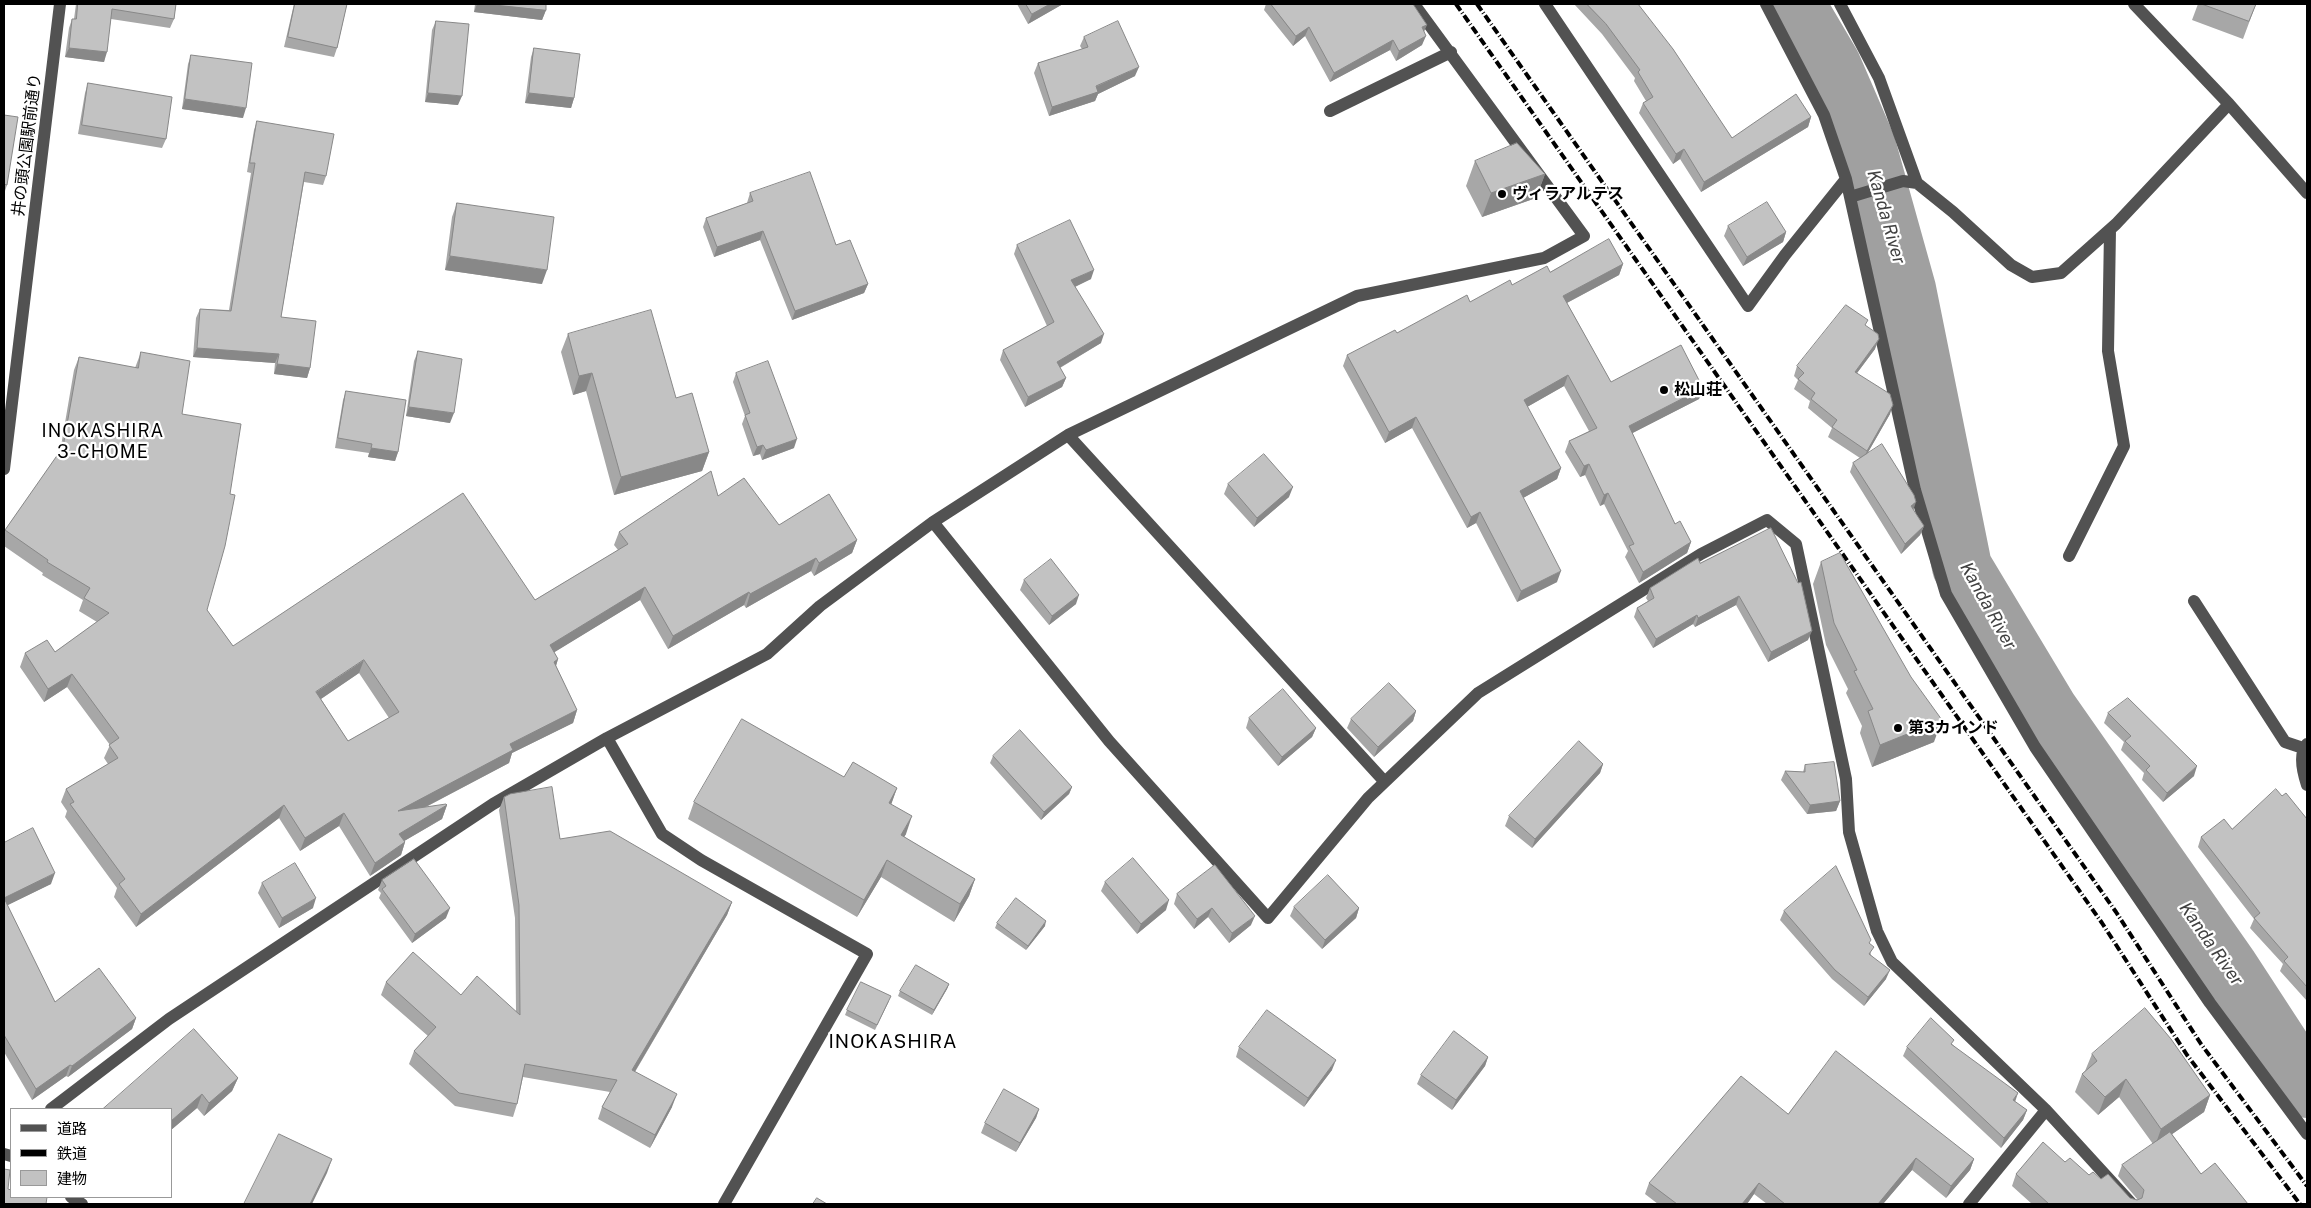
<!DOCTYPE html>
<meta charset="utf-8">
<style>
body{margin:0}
#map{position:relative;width:2311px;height:1208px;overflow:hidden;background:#fff;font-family:"Public Sans","Noto Sans JP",sans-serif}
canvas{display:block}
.frame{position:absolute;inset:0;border:5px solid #000;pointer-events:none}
.legend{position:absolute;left:10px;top:1108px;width:162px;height:90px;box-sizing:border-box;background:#fff;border:1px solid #999;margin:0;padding:6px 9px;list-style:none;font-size:15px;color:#000}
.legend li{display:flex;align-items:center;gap:10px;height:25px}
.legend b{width:25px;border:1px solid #999}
</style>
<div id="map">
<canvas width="2311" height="1208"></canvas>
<div class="frame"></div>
<ul class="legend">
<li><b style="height:6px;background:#525252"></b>道路</li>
<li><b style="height:6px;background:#000"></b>鉄道</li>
<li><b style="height:14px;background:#c2c2c2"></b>建物</li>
</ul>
</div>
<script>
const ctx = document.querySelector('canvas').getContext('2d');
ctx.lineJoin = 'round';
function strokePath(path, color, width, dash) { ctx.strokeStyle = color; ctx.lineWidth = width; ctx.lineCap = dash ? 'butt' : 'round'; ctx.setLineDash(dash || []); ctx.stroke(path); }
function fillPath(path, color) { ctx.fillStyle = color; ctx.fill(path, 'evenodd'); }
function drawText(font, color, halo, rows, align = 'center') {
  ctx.font = font + ' "Public Sans","Noto Sans JP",sans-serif'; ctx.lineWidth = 4.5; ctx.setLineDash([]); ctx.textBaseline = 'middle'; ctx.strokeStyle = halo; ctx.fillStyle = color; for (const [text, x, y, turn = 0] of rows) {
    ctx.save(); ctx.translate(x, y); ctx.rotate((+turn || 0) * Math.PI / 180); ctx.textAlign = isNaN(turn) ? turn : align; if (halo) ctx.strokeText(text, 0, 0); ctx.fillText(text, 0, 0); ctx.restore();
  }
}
const river = new Path2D(`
 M1795,4L1831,65L1866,146L1906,289L1962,567L2048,710L2228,967L2307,1088`);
const minor = new Path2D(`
 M1545,4L1748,306L1785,255L1846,179
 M1766,4L1824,115L1846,179L1915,490L1946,594L2035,747L2210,1003L2307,1134
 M1840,4L1879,78L1917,183
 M2134,4L2229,104L2307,193
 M1330,111L1451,52
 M1850,197L1903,181L1917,183L1953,212L2011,265L2032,277L2061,273L2116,224L2229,104
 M1068,435L1384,781
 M4,469L60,4
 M933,522L1109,741L1268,918L1368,798L1478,693L1701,554L1767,520L1796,544L1846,779L1849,832L1877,931L1892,962L2046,1110L2132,1204
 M2069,556L2124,446L2108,351L2110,230
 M2194,601L2285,742L2303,748
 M607,738L662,834L701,860L867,954L724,1204
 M2307,744C2298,754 2303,773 2307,785
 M51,1109L169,1019L493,804L607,738L767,654L820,606L933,522L1068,435L1357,296L1544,258L1584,236L1414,4
 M4,1154L11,1156
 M71,1197L82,1204
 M1969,1204L2046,1110`);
const rail = new Path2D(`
 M1456,4L2102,923L2187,1055L2300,1204
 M1477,4L2116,912L2201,1044L2307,1186`);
const wall = new Path2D(`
 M76,4H176L174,19L170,28L111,19L104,62L65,57L69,28L72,19H74Z
 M294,4H347L337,48L334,57L284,47Z
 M475,4H546V10L542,20L474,12Z
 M1017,4H1063L1028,24Z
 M1266,4H1413L1424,32L1422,45L1396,61L1390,50L1330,82L1305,36L1293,46L1264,10Z
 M1574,4H1638L1732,138L1811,117L1808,127L1701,192L1680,159L1673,164L1639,113L1643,103L1646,101L1634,81L1635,78L1602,34Z
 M2198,4H2256L2243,39L2192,20Z
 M436,21L458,105L425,102L432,30Z
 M1084,37L1135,76L1098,94L1095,101L1049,116L1034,73L1038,63L1082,49L1080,46Z
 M534,48L574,98L571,108L525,103L531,57Z
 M191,55L243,118L182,109L188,64Z
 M88,83L166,139L162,148L78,134L85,93Z
 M4,115L7,185L4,194Z
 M257,121L326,176L323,185L304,182L281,317L310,368L307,378L274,374L275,363L193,357L196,318L200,309L229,310L251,173L247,172L254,130Z
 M1475,161L1545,174L1536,198L1482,217L1466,186Z
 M750,193L836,245L868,284L864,293L792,320L760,240L714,257L703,227L706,218L747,203Z
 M457,203L542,284L445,270L452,217Z
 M1728,226L1786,232L1783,242L1743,266L1724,236Z
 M1017,245L1091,279L1075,287L1101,343L1060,368L1066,378L1062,387L1025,407L1000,360L1003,350L1047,326L1014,254Z
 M1623,264L1619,275L1567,303L1611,382L1703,388L1699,399L1632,433L1675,524L1691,542L1687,553L1639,583L1625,557L1628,551L1604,504L1600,506L1585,475L1580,477L1565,452L1569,441L1589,431L1564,386L1527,407L1561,468L1557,479L1523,498L1557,582L1517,602L1476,523L1467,528L1412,428L1385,443L1343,366L1347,355L1397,333L1470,302L1550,272Z
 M1866,326L1875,349L1857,373L1890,414L1867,454L1913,510L1924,526L1920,535L1901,554L1850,472L1853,463L1860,458L1828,437L1832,428L1808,408L1810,401L1794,389L1798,380L1794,376L1797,366Z
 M568,334L676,398L709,452L702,471L614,495L586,391L573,395L561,352Z
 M418,351L450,423L406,416L414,361Z
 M141,352L182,414L207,610L233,646L535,600L618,550L614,545L619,532L718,496L779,525L857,540L852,553L814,576L811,571L746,608L744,605L668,649L640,600L554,652L558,659L556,666L577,710L573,723L512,753L509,763L426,807L447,805L442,819L404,841L405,842L401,855L370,876L339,826L300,851L279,818L136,927L114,897L117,888L65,817L67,811L61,802L66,789L108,764L104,758L110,745L67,687L44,702L20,667L25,653L55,652L97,622L79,611L83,600L42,575L43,573L4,546V533L5,530L60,452L74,370L79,357L135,368ZM359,673L389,718L348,741L321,699Z
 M736,373L794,448L762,460L760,454L753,456L742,424L745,416L733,382Z
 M346,391L398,452L395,461L368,457L369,453L335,448L343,400Z
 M1228,484L1289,497L1254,527L1224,494Z
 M1821,562L1934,742L1872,767L1860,733L1862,726L1846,693L1848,689L1826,645L1813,584Z
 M1700,563L1808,640L1768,662L1736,605L1695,627L1693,624L1653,648L1634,617L1637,608L1648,601L1646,598L1650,588Z
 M1024,580L1076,604L1049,625L1020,590Z
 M1416,711L1413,721L1374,757L1347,728L1351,719Z
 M2108,713L2194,776L2163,802L2142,780L2144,773L2121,750L2124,742L2104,723Z
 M1249,718L1316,728L1312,737L1278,766L1246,728Z
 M993,756L1072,787L1069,794L1041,820L990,763Z
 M1603,764L1600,773L1532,848L1505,826L1509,816Z
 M1805,765L1840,801L1836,811L1807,814L1781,780L1785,771L1803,772Z
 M844,777L897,788L891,804L906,834L904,837L975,879L969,896L954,922L881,877L857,917L688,819L694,802Z
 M2282,796L2307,819V1001L2280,971L2283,964L2250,928L2254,919L2198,847L2201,837L2232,829Z
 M504,797L560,839L732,902L727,915L635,1072L672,1107L650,1148L598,1119L602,1107L610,1092L523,1077L517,1104L513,1117L455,1106L409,1064L414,1051L428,1036L381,995L386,982L516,1011L515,918L499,810Z
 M4,843L51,884L7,905L55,1002L136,1018L132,1029L68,1077L66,1076L32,1100L4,1052Z
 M1215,865L1251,925L1229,943L1208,917L1194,929L1174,904L1177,894Z
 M382,880L446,918L412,943L379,898L381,893L378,890Z
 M1105,882L1166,910L1137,934L1101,891Z
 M262,883L313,908L279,928L258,893Z
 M1294,907L1359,908L1356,918L1322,949L1290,916Z
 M1784,911L1869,943L1871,955L1886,979L1864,1006L1832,979L1780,920Z
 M997,923L1045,926L1026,950L995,928Z
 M949,984L947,989L932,1015L898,996L900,991Z
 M889,1001L875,1030L845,1015L847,1010Z
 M1952,1044L2015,1102L2027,1110L2023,1120L2001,1148L1903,1056L1907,1047Z
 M1239,1047L1332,1070L1304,1107L1236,1057Z
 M2092,1054L2210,1095L2204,1112L2172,1134L2201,1174L2248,1204H2032L2012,1186L2016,1174L2065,1162L2089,1175L2101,1179L2130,1198L2138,1200L2118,1176L2122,1165L2153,1144L2119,1097L2098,1115L2075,1092L2082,1074L2085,1071Z
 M1488,1057L1485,1066L1452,1110L1417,1084L1421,1075Z
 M238,1078L232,1091L204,1116L197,1108L171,1130V1109Z
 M1039,1109L1036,1118L1016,1152L981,1133L985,1123Z
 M1788,1114L1974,1159L1970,1170L1946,1198L1912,1170L1883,1204H1767L1754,1194L1747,1204H1658L1645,1194L1649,1183Z`);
const shadedWall = new Path2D(`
 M477,4H485L546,10L542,20L474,12Z
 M1050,4H1063L1028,24L1032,14Z
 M1427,25L1423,34L1422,27Z
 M1309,27L1305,36L1293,46L1296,36Z
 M1426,36L1422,45L1396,61L1399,51Z
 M1393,40L1390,50L1330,82L1334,73Z
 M69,48L107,52L104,62L65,57Z
 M1139,67L1135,76L1098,94L1095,101L1049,116L1052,107Z
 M428,93L462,96L458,105L425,102Z
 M529,93L574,98L571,108L525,103Z
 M185,99L246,108L243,118L182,109Z
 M1811,117L1808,127L1701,192L1704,182Z
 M1684,149L1680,159L1673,164L1676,154Z
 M1545,174L1536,198L1482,217L1491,193Z
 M763,231L760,240L714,257L717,247Z
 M1786,232L1783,242L1743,266L1747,257Z
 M450,256L547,270L542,284L445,270Z
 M1623,264L1619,275L1559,307L1563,296Z
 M1094,270L1091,279L1068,290L1071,280Z
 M868,284L864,293L792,320L795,311Z
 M1104,334L1101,343L1054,371L1057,362Z
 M1879,339L1875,349L1851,381L1855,372Z
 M197,348L279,354L275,363L193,357Z
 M277,364L310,368L307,378L274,374Z
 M592,373L586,391L573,395L579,376Z
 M1568,375L1564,386L1520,411L1524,400Z
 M1066,378L1062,387L1025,407L1028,397Z
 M1703,388L1699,399L1625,437L1629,426Z
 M1893,405L1890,414L1863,461L1867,451Z
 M409,407L454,413L450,423L406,416Z
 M1416,417L1412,428L1385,443L1389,432Z
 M797,439L794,448L762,460L766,450Z
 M763,445L760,454L753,456L757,447Z
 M371,448L398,452L395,461L368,457Z
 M709,452L702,471L614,495L621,477Z
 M1589,464L1585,475L1580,477L1584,466Z
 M1561,468L1557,479L1516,502L1520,491Z
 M1293,487L1289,497L1254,527L1257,518Z
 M1608,493L1604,504L1600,506L1604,495Z
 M1916,502L1913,511L1911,506Z
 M1480,512L1476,523L1467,528L1471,517Z
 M1924,526L1920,535L1901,554L1905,544Z
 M857,540L852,553L814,576L819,563Z
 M1691,542L1687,553L1639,583L1643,572Z
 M816,558L811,571L746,608L750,594Z
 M1561,571L1557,582L1517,602L1521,591Z
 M645,587L640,600L545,658L550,645Z
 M749,592L744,605L668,649L673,636Z
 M1079,595L1076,604L1049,625L1052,616Z
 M1739,596L1736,605L1695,627L1698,618Z
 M1697,615L1693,624L1653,648L1656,639Z
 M1812,631L1808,640L1768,662L1771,652Z
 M558,659L554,672V662Z
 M364,660L359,673L312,705L316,692Z
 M72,674L67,687L44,702L48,689Z
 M577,710L573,723L512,753L509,763L393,824L398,811L510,744Z
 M1416,711L1413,721L1374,757L1378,747Z
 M1942,720L1934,742L1872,767L1880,745Z
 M1316,728L1312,737L1278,766L1282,757Z
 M1603,764L1600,773L1532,848L1535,839Z
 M2197,766L2194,776L2163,802L2167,793Z
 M1072,787L1069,794L1041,820L1044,812Z
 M897,788L891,805L889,803Z
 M1840,801L1836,811L1807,814L1810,805Z
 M284,805L279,818L136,927L141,914Z
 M447,805L442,819L394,847L399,834Z
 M344,813L339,826L300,851L305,838Z
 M912,816L906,834L895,852L901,835Z
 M405,842L401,855L370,876L375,863Z
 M887,860L881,877L857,917L864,900Z
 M55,873L51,884L4,907V898Z
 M975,879L969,896L954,922L960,904Z
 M316,898L313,908L279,928L282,918Z
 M1169,900L1166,910L1137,934L1141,924Z
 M732,902L727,915L628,1083L632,1070Z
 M450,908L446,918L412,943L415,934Z
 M1212,908L1208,917L1194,929L1197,919Z
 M1359,908L1356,918L1322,949L1325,940Z
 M1255,916L1251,925L1229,943L1232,933Z
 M1046,921L1045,926L1026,950L1028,946Z
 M1890,970L1886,979L1864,1006L1868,997Z
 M949,984L947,989L932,1015L934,1010Z
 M136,1018L132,1029L68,1077L72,1066Z
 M1488,1057L1485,1066L1452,1110L1456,1100Z
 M1336,1060L1332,1070L1304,1107L1308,1098Z
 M70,1065L66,1076L32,1100L36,1089Z
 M238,1078L232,1091L204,1116L209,1103Z
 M2126,1079L2119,1097L2098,1115L2105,1097Z
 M2018,1093L2015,1102L2013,1100Z
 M202,1094L197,1108L171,1130V1121Z
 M677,1094L672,1107L650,1148L655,1135Z
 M2210,1095L2204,1112L2155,1146L2161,1129Z
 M1039,1109L1036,1118L1016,1152L1020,1143Z
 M2027,1110L2023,1120L2001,1148L2004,1138Z
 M1916,1158L1912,1170L1883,1204H1878Z
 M332,1159L327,1173L312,1204H310Z
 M1974,1159L1970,1170L1946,1198L1951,1186Z
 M1759,1183L1754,1194L1747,1204H1742Z`);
const building = new Path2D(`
 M78,4H176L174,19L112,9L107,52L69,48L72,19H76Z
 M295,4H347L337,48L288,37Z
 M485,4H546V10Z
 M1026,4H1050L1032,14Z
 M1271,4H1413L1427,25L1422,27L1426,36L1399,51L1393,40L1334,73L1309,27L1296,36Z
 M1587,4H1638L1673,49L1732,138L1796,94L1811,117L1704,182L1684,149L1676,154L1643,103L1653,97L1638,72L1640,70L1606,24Z
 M2202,4H2256L2249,21Z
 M436,21L469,24L462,96L428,93Z
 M1118,21L1139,67L1096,86L1098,92L1052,107L1038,63L1088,47L1084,37Z
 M534,48L580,54L574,98L529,93Z
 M191,55L252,63L246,108L185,99Z
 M88,83L172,97L166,139L82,125Z
 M4,115L18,117L7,185L4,184Z
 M257,121L334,134L326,176L305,172L281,317L316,321L310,368L277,364L279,354L197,348L200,309L231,311L255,163H250Z
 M1517,143L1545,174L1491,193L1475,161Z
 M810,172L836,245L850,240L868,284L795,311L763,231L717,247L706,218L753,201L750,193Z
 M1767,202L1786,232L1747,257L1728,226Z
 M457,203L554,217L547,270L450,256Z
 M1070,220L1094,270L1071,280L1104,334L1057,362L1066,378L1028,397L1003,350L1054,322L1017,245Z
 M1609,239L1623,264L1563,296L1611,382L1681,345L1703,388L1629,426L1675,524L1680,521L1691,542L1643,572L1629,546L1634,544L1608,493L1604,495L1589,464L1584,466L1569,441L1597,428L1568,375L1524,400L1561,468L1520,491L1561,571L1521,591L1480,512L1471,517L1416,417L1389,432L1347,355L1395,330L1397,333L1467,295L1470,302L1510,280L1512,285L1547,266L1550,272Z
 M1846,305L1868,320L1865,325L1878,334L1879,339L1855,372L1890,394L1893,405L1867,451L1832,427L1837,420L1811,399L1815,393L1798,379L1804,373L1797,366Z
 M651,310L676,398L692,393L709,452L621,477L592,373L579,376L568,334Z
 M418,351L462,359L454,413L409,407Z
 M141,352L190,361L182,414L241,424L230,494L235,495L225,546L207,610L233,646L463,493L535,600L628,544L619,532L711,471L718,496L744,478L779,525L829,494L857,540L819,563L816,558L750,594L749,592L673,636L645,587L550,645L558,659L554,662L577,710L510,744L513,750L398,811L446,804L447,805L399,834L405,842L375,863L344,813L305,838L284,805L141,914L119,884L125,879L70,804L74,802L66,789L118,758L109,745L119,738L72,674L48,689L25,653L47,640L55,652L109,613L84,598L90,588L47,562L48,560L5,530L63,447L79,357L138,368ZM364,660L399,712L348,741L316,692Z
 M768,361L797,439L766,450L763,445L757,447L745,415L750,413L736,373Z
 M346,391L406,400L398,452L371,448L372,444L338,438Z
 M1882,444L1914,495L1916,502L1911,506L1924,526L1905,544L1853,463Z
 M1264,454L1293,487L1257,518L1228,484Z
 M1771,528L1798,583L1801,582L1812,631L1771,652L1739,596L1698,618L1697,615L1656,639L1637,608L1654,598L1650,588L1698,558L1700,563Z
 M1840,553L1911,677L1942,720L1880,745L1868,711L1873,709L1854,671L1857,670L1834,623L1821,562Z
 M1051,559L1079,595L1052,616L1024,580Z
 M1389,683L1416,711L1378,747L1351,719Z
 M1283,689L1316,728L1282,757L1249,718Z
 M2128,698L2197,766L2167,793L2146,770L2150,766L2125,741L2131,736L2108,713Z
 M742,719L844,777L853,762L897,788L889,803L912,816L901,835L975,879L960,904L887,860L864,900L694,802Z
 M1020,730L1072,787L1044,812L993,756Z
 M1579,741L1603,764L1535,839L1509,816Z
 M1834,762L1840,801L1810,805L1785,771L1805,772V765Z
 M552,787L560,839L610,831L732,902L632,1070L677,1094L655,1135L602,1107L617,1080L525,1064L517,1104L459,1093L414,1051L436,1027L386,982L413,952L461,995L477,976L520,1015L519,905L504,797L510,794Z
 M2276,789L2282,796L2286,793L2307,819V987L2284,961L2288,957L2254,918L2260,913L2201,837L2224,819L2232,829Z
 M33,828L55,873L4,898L55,1002L99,968L136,1018L72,1066L70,1065L36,1089L4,1035V843Z
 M1133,858L1169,900L1141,924L1105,882Z
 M414,859L450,908L415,934L382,889L386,886L382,880Z
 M295,863L316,898L282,918L262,883Z
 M1215,865L1255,916L1232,933L1212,908L1197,919L1177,894Z
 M1836,866L1871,940L1869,943L1874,947L1869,954L1890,970L1868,997L1835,970L1784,911Z
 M1328,875L1359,908L1325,940L1294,907Z
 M1016,898L1046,921L1028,946L997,923Z
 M916,965L949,984L934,1010L900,991Z
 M861,982L891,996L877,1025L847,1010Z
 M2145,1008L2171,1039L2210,1095L2161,1129L2126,1079L2105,1097L2082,1074L2097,1061L2092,1054Z
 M1267,1010L1336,1060L1308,1098L1239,1047Z
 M1931,1018L1954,1040L1951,1044L2018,1093L2013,1100L2027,1110L2004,1138L1907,1047Z
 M194,1029L238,1078L209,1103L202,1094L171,1121V1109H103Z
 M1454,1031L1488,1057L1456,1100L1421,1075Z
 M1836,1051L1974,1159L1951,1186L1916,1158L1878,1204H1785L1759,1183L1742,1204H1677L1649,1183L1741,1076L1788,1114Z
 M1004,1089L1039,1109L1020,1143L985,1123Z
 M2170,1132L2201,1174L2215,1163L2248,1204H2049L2016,1174L2043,1142L2065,1162L2070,1158L2089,1175L2093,1172L2101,1179L2108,1174L2130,1198L2137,1200L2142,1198L2144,1190L2122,1165Z
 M279,1134L332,1159L310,1204H244Z
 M4,1169L10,1170L8,1189L11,1190V1197H47L46,1204H4Z
 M817,1198L827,1204H813Z`);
const markers = [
 [1502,194,5,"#000"],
 [1664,390,5,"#000"],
 [1898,728,5,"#000"]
];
const streetNames = [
 ["井の頭公園駅前通り",27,145,-83]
];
const poiNames = [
 ["ヴィラアルテス",1512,194],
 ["松山荘",1674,390],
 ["第3カインド",1908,728]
];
const waterNames = [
 ["Kanda River",1886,217,74],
 ["Kanda River",1988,606,61],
 ["Kanda River",2211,944,55]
];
const neighbourhoodNames = [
 ["INOKASHIRA",103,431],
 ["3-CHOME",103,452]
];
const quarterNames = [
 ["INOKASHIRA",893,1042]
];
strokePath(river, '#a0a0a0', 60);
strokePath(minor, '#525252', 12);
strokePath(rail, '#000', 4, [8, 2.5, 1, 2.5]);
fillPath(wall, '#a7a7a7');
fillPath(shadedWall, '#888');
fillPath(building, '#c2c2c2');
strokePath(building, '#888', 1);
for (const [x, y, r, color] of markers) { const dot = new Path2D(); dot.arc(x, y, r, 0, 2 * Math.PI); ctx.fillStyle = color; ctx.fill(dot); strokePath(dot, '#fff', 2); }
drawText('16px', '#000', '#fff', streetNames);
drawText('bold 16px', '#000', '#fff', poiNames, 'left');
drawText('italic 18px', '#414141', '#fff', waterNames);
ctx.letterSpacing = '1px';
drawText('18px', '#000', '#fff', neighbourhoodNames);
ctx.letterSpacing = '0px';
ctx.letterSpacing = '1px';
drawText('19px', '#000', '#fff', quarterNames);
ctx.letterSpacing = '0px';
</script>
